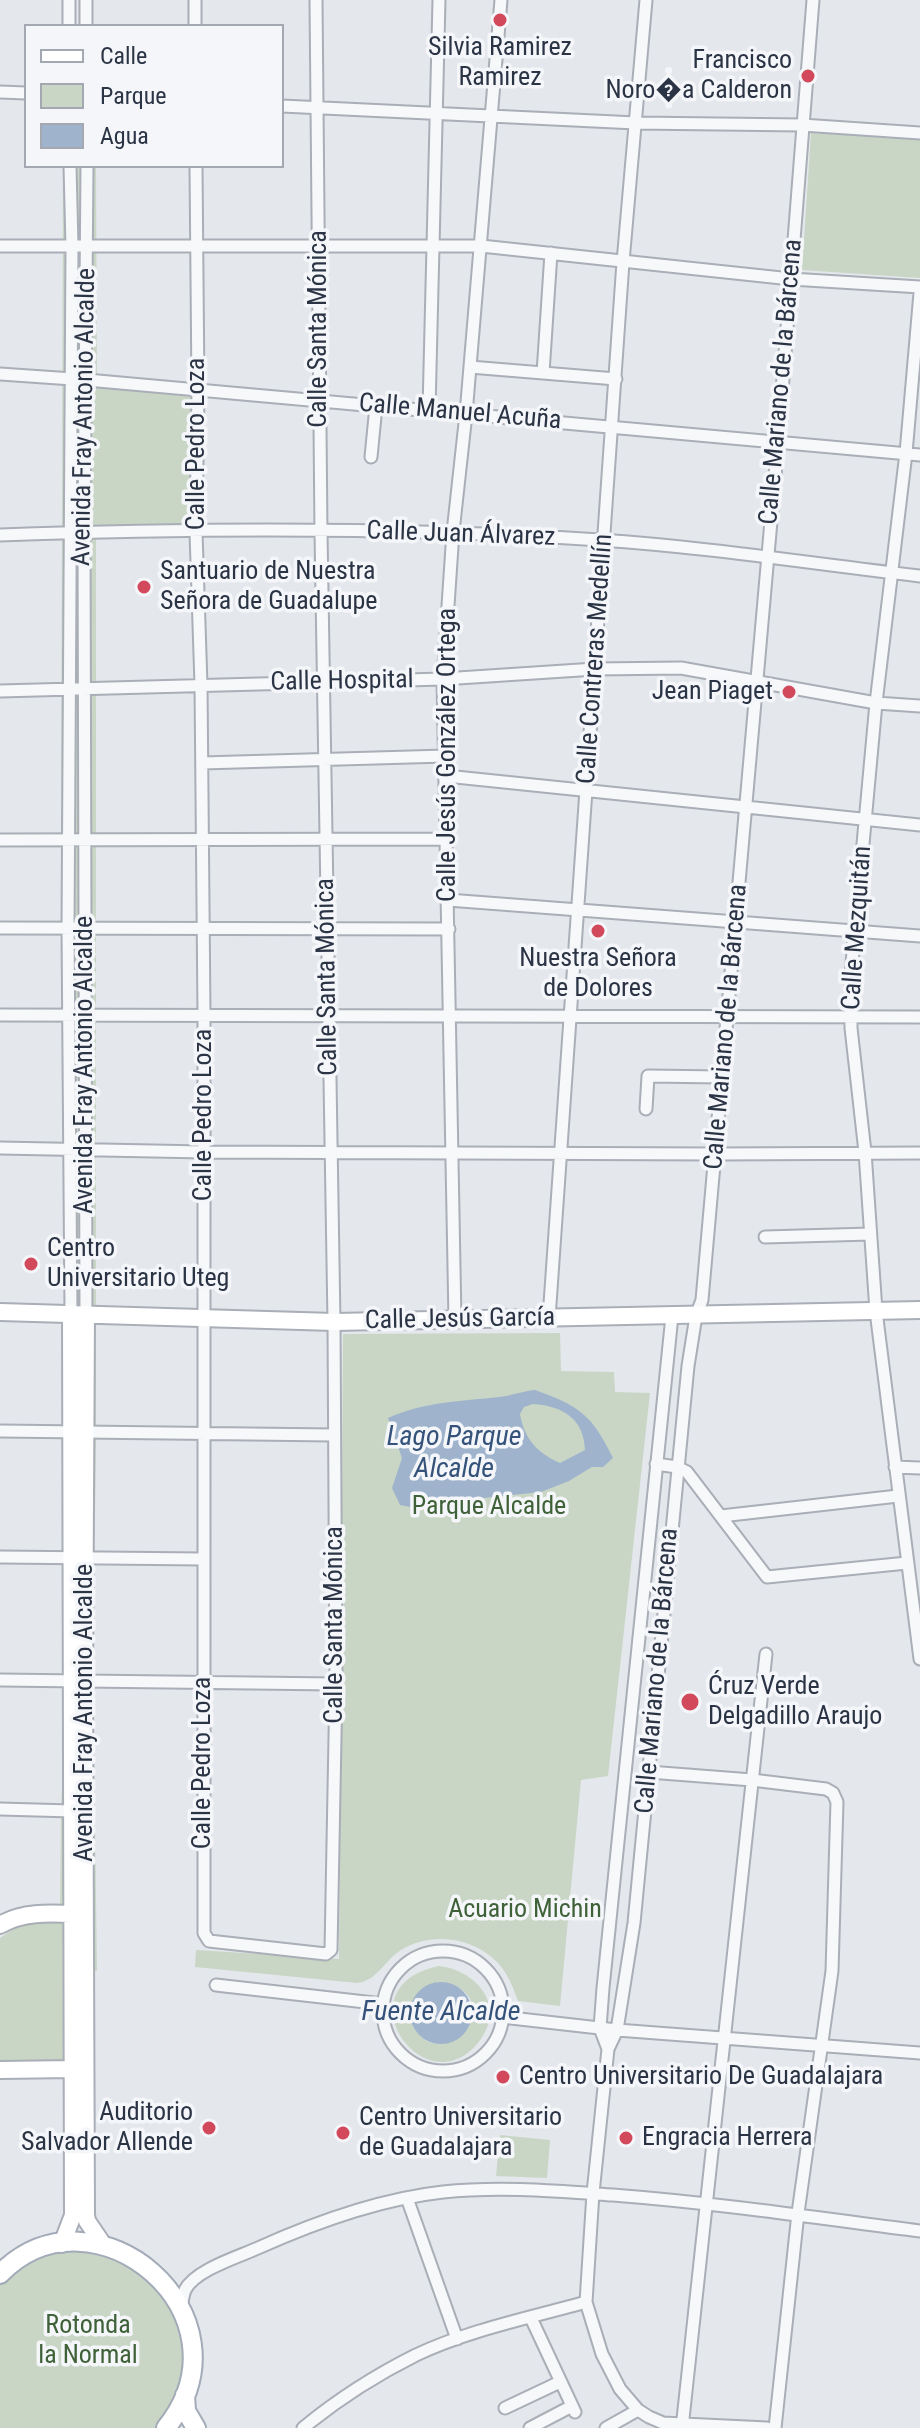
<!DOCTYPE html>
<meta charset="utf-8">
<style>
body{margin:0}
#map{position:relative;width:920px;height:2428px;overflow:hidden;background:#e4e7ec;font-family:"Roboto Condensed",sans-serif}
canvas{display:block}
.legend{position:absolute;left:24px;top:24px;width:260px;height:144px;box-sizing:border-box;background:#f4f6f9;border:2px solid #a4a8b1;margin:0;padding:10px 14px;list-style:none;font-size:24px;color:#2b3445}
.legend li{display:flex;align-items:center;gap:16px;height:40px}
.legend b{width:40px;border:2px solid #a4a8b1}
</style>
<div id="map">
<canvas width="920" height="2428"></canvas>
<ul class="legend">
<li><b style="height:10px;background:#fff"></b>Calle</li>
<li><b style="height:22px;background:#c9d6c5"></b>Parque</li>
<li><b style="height:22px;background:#9fb4cc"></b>Agua</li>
</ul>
</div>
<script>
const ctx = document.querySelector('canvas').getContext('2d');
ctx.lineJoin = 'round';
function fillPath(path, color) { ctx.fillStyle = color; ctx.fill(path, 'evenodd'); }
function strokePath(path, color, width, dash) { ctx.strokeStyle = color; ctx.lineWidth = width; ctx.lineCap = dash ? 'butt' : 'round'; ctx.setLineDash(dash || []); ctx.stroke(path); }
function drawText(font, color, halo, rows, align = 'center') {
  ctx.font = font + ' "Roboto Condensed",sans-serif'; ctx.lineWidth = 7; ctx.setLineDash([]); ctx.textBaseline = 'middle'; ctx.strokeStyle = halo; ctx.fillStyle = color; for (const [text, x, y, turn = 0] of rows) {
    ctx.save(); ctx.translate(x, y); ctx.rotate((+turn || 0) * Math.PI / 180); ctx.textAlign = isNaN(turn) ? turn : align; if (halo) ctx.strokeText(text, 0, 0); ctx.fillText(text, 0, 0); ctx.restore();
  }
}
const green = new Path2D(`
 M811,133L920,139V278L802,270Z
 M63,166H96L97,387L193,397L192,522L187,527L96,528V1440L93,1681L97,1971L73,1969V1914L60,1913L61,1809L67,1681L61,849Z
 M560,1333L561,1371L614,1372L615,1392L650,1393L608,1776L581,1780L560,2006L518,2001C513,1987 508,1974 498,1963C474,1937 431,1931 401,1950C385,1960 377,1981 357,1983L195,1967L196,1950L339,1959L343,1334Z
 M24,1922H69L67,2064H0V1938Z
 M439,1966C475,1970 506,2004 481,2039C428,2113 337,1987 439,1966ZM438,1982C444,1984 452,1984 457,1987C503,2009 432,2082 410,2018L420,1991Z
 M500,2135L550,2140L547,2178L496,2176Z
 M72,2251C166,2251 221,2355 157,2428H0V2283C19,2262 44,2254 72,2251Z`);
const water = new Path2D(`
 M535,1390C580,1406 592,1415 613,1458L603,1467H592L569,1481L541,1492L484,1498L456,1516L400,1505L392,1488L402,1458L388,1418C423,1402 462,1401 499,1397C511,1396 522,1391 535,1390ZM533,1404C563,1406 584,1419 585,1450L560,1463C537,1453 524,1438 520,1414L524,1407Z
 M410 2013a31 31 0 1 1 62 0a31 31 0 1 1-62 0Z`);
const street = new Path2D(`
 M86,0V26
 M195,0V26
 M69,26V0
 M0,92L26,93
 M282,106L636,123L802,125L920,133
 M70,166L72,246L68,928L71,1313
 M196,166L198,390L196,532L201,685L204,1014V1933L209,1941L326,1954L331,1950L336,1684L334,1322L321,532L316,0
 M0,246H481L791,279L920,287
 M920,293L906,453L876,703L851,974V1028L865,1152L876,1311L920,1659
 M470,367L616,379
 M543,373L551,253
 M0,374L87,380L920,455
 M429,410L439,0
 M371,457L376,406
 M0,535C200,528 401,527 600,540C707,547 814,564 920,576
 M0,691L443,679L595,669L681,668L876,703L920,706
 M202,763L445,756
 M446,776L920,825
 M0,840L447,839
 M448,900L920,936
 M0,928L449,929
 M0,1015L920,1017
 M646,1109L648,1076L723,1077
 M0,1148L204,1152L716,1154L920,1153
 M765,1237L870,1234
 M86,1314L84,532L87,166
 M549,1318L623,262L646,0
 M455,1320L443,679L453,532L466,414L501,0
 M0,1431L333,1435
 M656,1464L677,1467L687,1472L767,1577L907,1563
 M895,1467L920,1468
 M721,1516L898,1496
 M0,1557L203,1559
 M0,1680L336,1684
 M649,1772L752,1780L826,1789L833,1793L837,1802L832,1971L798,2213L775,2428
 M0,1809L72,1811
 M383 2011a60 60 0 1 1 120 0a60 60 0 1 1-120 0Z
 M216,1985L383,2004
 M502,2017L617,2030L920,2053
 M608,2049L600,2028L603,1988L672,1316
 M407,2198L457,2339
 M181,2308C182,2303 183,2295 185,2290C195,2270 238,2257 258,2248C316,2222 379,2199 443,2192C500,2186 556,2191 613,2195C716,2203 818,2218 920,2231
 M531,2318L575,2412
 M505,2408L560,2382
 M303,2428C337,2400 376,2375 416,2355C469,2330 529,2318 586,2302
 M530,2428L572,2406
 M606,2428L638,2410
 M682,2428L766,1654
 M767,2428L663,2423L649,2417L638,2410L620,2389L602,2354L586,2302L593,2193L608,2049L617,2030L634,1923L688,1366L696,1316L702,1300L778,442L813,0`);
const secondary = new Path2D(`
 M0,1312L334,1322L920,1310
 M86,1314L84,1681L86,2215L87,2221L104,2246
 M0,1925C22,1912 48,1913 72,1914L77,1920
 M0,2070L73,2069
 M62,2244L73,2215L71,1313`);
const primary = new Path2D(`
 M0,2274C94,2178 257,2315 166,2428
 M185,2395L186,2411L196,2428`);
const markers = [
 [500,20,8,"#d1495b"],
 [808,76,8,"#d1495b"],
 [144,587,8,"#d1495b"],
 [789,692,8,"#d1495b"],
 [598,931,8,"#d1495b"],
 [31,1264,8,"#d1495b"],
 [690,1702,10,"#d1495b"],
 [503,2077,8,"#d1495b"],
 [209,2128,8,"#d1495b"],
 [343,2133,8,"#d1495b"],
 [626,2138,8,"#d1495b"]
];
const poiNames = [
 ["Silvia Ramirez",500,48,"center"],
 ["Ramirez",500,78,"center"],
 ["Francisco",792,61,"right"],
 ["Noro�a Calderon",792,91,"right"],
 ["Santuario de Nuestra",160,572],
 ["Señora de Guadalupe",160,602],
 ["Jean Piaget",773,692,"right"],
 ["Nuestra Señora",598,959,"center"],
 ["de Dolores",598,989,"center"],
 ["Centro",47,1249],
 ["Universitario Uteg",47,1279],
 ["Ćruz Verde",708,1687],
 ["Delgadillo Araujo",708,1717],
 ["Centro Universitario De Guadalajara",519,2077],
 ["Auditorio",193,2113,"right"],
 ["Salvador Allende",193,2143,"right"],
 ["Centro Universitario",359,2118],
 ["de Guadalajara",359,2148],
 ["Engracia Herrera",642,2138]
];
const streetNames = [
 ["Calle Santa Mónica",319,329,-90],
 ["Calle Mariano de la Bárcena",782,382,-85],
 ["Calle Manuel Acuña",460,413,5],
 ["Avenida Fray Antonio Alcalde",85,417,-89],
 ["Calle Pedro Loza",197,444,-90],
 ["Calle Juan Álvarez",461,535,2],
 ["Calle Contreras Medellín",596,659,-86],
 ["Calle Hospital",342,682,-1],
 ["Calle Jesús González Ortega",448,755,-90],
 ["Calle Mezquitán",858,928,-86],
 ["Calle Santa Mónica",328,977,-91],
 ["Calle Mariano de la Bárcena",727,1027,-85],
 ["Avenida Fray Antonio Alcalde",85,1065,-90],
 ["Calle Pedro Loza",204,1115,-90],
 ["Calle Jesús García",460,1320,-1],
 ["Calle Santa Mónica",335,1625,-90],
 ["Calle Mariano de la Bárcena",658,1671,-85],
 ["Avenida Fray Antonio Alcalde",85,1713,-90],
 ["Calle Pedro Loza",203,1763,-90]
];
const parkNames = [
 ["Parque Alcalde",489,1507],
 ["Acuario Michin",525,1910],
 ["Rotonda",88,2326],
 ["la Normal",88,2356]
];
const waterNames = [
 ["Lago Parque",454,1438],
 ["Alcalde",454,1470],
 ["Fuente Alcalde",441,2013]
];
fillPath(green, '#c9d6c5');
fillPath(water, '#9fb4cc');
strokePath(street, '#a9aeb7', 15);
strokePath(secondary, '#a9aeb7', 20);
strokePath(primary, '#a3abb8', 22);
strokePath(street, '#f7f8fa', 11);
strokePath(secondary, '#fff', 16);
strokePath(primary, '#fff', 18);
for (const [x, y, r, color] of markers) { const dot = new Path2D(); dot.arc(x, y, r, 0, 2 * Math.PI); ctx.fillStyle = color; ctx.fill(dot); strokePath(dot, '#f4f6f9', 3); }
drawText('26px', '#2b3445', '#f4f6f9', poiNames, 'left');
drawText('26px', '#2b3445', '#f4f6f9', streetNames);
drawText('26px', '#3f6138', '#f4f6f9', parkNames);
drawText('italic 28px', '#34527a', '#f4f6f9', waterNames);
</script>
